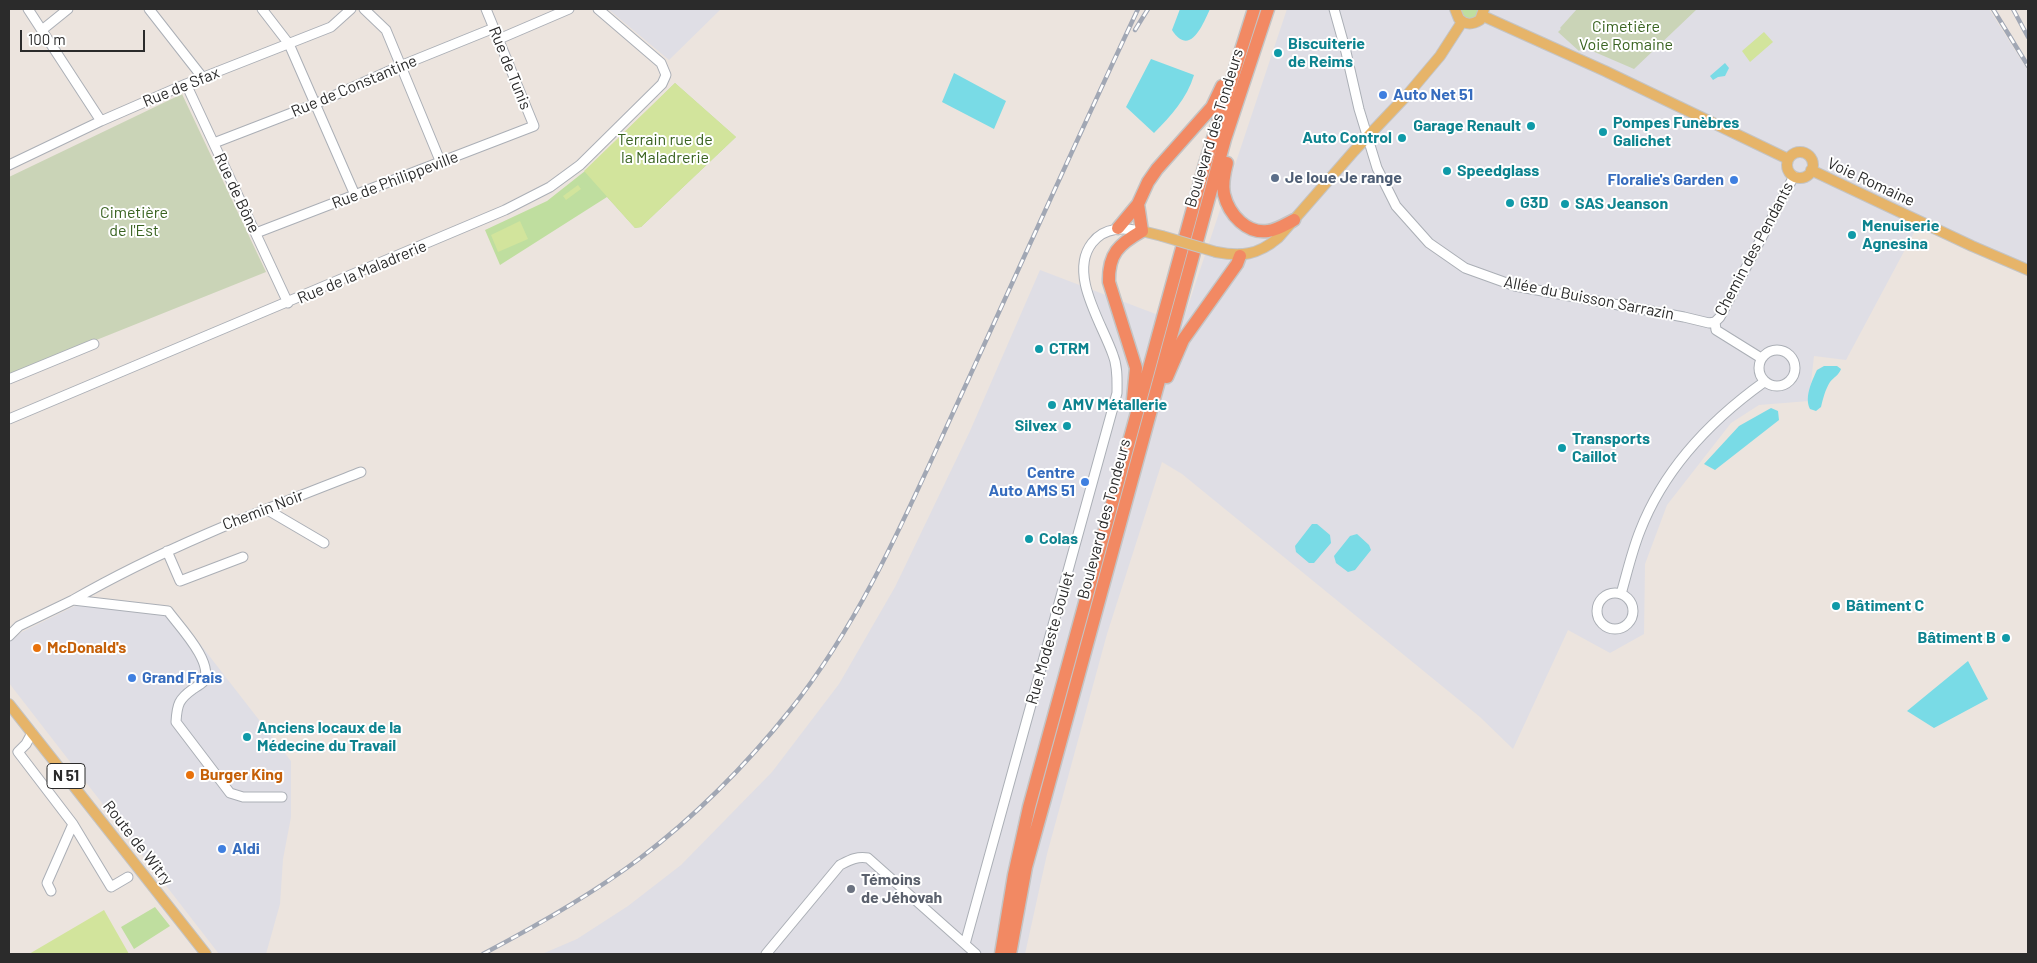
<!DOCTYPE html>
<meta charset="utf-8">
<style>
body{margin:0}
#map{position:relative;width:2037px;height:963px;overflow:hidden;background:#ece4de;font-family:Barlow,sans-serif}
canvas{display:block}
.frame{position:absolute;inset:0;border:10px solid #2b2b2b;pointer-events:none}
.scale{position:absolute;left:20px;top:30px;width:125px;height:22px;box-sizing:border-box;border:2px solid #2b2b2b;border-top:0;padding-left:6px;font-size:15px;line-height:18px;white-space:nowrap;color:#2b2b2b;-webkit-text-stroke:4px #fff;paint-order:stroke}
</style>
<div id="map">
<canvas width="2037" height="963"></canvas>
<div class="frame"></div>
<div class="scale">100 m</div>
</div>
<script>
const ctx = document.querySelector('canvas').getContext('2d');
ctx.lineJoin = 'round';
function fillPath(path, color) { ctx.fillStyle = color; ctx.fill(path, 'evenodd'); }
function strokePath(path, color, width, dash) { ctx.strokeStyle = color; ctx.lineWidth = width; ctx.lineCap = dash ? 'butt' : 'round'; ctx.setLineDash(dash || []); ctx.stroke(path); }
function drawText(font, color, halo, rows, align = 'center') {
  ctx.font = font + ' Barlow,sans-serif'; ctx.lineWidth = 4; ctx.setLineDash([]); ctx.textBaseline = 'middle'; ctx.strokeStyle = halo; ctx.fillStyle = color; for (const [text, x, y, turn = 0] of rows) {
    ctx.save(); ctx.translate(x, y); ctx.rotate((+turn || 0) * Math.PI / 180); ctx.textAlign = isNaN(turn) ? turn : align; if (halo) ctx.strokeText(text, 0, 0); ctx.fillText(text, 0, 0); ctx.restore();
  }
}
const industrial = new Path2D(`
 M608,9H721L669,60Z
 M1287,9H1989L2028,71V265L1916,229L1846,360L1814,356L1809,401L1759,405L1731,423L1667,505L1645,564L1644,634L1610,653L1568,630L1513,749L1480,717L1182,474L1162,462L1107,634L1047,854L1025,954H542L577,939L628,906L681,865L772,772L839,684L895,587L970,431L1040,270L1182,324Z
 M77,605L179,617L291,761V817L283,859L280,904L266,954H219L9,683V642L22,632Z`);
const green = new Path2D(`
 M1460,9H1480L1475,18L1468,19L1463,16Z
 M675,83L736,137L641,227L635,228L607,197L500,265L485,230L547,201L585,171Z
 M155,907L170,926L134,949L121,927Z`);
const cemetery = new Path2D(`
 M1577,9H1697L1634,69L1583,47L1579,51L1558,32L1561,29L1560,28Z
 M182,94L266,272L9,375V177Z`);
const pitch = new Path2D(`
 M1764,32L1773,42L1750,62L1742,51Z
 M675,83L736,137L641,227L635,228L584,171Z
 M578,185L581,189L566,200L563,196Z
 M520,221L528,239L498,252L491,235Z
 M104,910L129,954H29Z`);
const water = new Path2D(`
 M1180,9H1210C1203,24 1190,58 1172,30Z
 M1151,59L1194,75C1187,98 1171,116 1154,133L1126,107Z
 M1725,63L1729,68L1725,76L1718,77L1713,80L1710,76Z
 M954,73L1006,101L994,129L942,102Z
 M1824,366H1837L1841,369C1839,375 1834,377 1830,382C1825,390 1823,399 1821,407L1816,411L1810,409C1804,397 1812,381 1817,370Z
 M1771,408L1778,411L1779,420L1715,470L1704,464L1739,426Z
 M1312,524H1317L1330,535L1331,543L1314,563H1309L1296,552L1295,546Z
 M1357,534L1369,545L1371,550L1355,570L1348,572L1336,563L1334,556L1350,536Z
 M1968,661L1988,699L1934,728L1907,711Z`);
const minor = new Path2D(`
 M28,9L101,121
 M149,9L203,78
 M262,9L289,44L355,195
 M364,9L386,30L441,163
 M1334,9L1346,52L1359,109L1377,168L1396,206L1429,243L1465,268L1515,286L1684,317L1709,323L1715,322
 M42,30L68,9
 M499,39L569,9
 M186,84L288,303
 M214,143L315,104L400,66L494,28
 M9,165L101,121L186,84L331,27L351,9
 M256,233L534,126L486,9
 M1715,322L1720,317L1794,176
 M1715,322L1716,330L1761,358
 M1759 368a18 18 0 1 1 36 0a18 18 0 1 1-36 0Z
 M9,379L94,344
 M9,419L505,210L550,187L580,165L662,84L666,75L661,63L598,9
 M266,509L324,543
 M167,551L180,581L243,557
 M1597 611a18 18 0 1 1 36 0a18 18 0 1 1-36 0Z
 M1621,594C1627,573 1632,551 1640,531C1664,469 1711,420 1764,382
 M73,600C165,547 263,510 361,472
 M9,636L19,626L73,600L168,611C178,625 216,664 203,682C201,684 196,687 193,689C179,699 177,704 176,722L230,793L243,797H282
 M32,733L26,744L18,752L73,824L111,887L128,877
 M51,891L47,883L73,824
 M965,944L1117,393C1117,381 1118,367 1113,355C1102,323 1068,274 1092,243C1105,226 1124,228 1142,231
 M766,954L840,865C850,860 857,856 868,858L976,954`);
const major = new Path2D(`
 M1455,9L1459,19C1466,25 1472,25 1480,20L1484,9
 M1483,16L1605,71L1788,159
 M1787 165a13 13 0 1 1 26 0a13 13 0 1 1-26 0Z
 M1811,170L1972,246L2028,270
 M1142,231L1162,236
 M1216,252C1241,257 1258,255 1278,238L1354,151L1408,94L1440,56L1462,22
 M9,704L206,954`);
const highway = new Path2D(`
 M1227,163C1224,174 1222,184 1224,194C1229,215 1247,234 1268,231C1277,230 1286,224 1294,220
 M1118,228L1138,204L1148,182L1157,169L1212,107L1222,86
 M1167,377L1183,340L1237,264L1240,256
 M1133,399L1136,368L1109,282C1108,254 1119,244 1142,231L1138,204
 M1001,954L1014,875L1029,807L1205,164L1254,9
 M1010,954L1026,867L1044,802L1225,139L1268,9`);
const rail = new Path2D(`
 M1993,9L2028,66
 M2013,9L2028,37
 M1135,30L1148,9
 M483,954C536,926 591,895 639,859C696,816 747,764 791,709C864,617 909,508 958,402C1018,271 1077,139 1138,9`);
const majorBridge = new Path2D(`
 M1162,236L1216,252`);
const markers = [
 [1278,53,5,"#0f9aa8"],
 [1383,95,5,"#3f7fe0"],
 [1531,126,5,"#0f9aa8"],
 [1603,132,5,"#0f9aa8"],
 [1402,138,5,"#0f9aa8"],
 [1447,171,5,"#0f9aa8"],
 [1275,178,5,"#5c6f8a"],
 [1734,180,5,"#3f7fe0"],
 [1510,203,5,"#0f9aa8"],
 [1565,204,5,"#0f9aa8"],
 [1852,235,5,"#0f9aa8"],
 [1039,349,5,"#0f9aa8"],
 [1052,405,5,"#0f9aa8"],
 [1067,426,5,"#0f9aa8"],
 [1562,448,5,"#0f9aa8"],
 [1085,482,5,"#3f7fe0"],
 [1029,539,5,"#0f9aa8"],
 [1836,606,5,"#0f9aa8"],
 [2006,638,5,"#0f9aa8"],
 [37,648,5,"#e8710a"],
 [132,678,5,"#3f7fe0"],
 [247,737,5,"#0f9aa8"],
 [190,775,5,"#e8710a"],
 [222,849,5,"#3f7fe0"],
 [851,889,5,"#6b7280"]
];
const shields = [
 [66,776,38]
];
const shieldNames = [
 ["N 51",66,776]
];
const parkNames = [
 ["Cimetière",1626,27],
 ["Voie Romaine",1626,45],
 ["Terrain rue de",665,140],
 ["la Maladrerie",665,158],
 ["Cimetière",134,213],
 ["de l'Est",134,231]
];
const cultureNames = [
 ["Biscuiterie",1288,44],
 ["de Reims",1288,62],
 ["Pompes Funèbres",1613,123],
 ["Galichet",1613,141],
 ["Garage Renault",1521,126,"right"],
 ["Auto Control",1392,138,"right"],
 ["Speedglass",1457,171],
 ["G3D",1520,203],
 ["SAS Jeanson",1575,204],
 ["Menuiserie",1862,226],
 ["Agnesina",1862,244],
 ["CTRM",1049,349],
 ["AMV Métallerie",1062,405],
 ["Silvex",1057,426,"right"],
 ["Transports",1572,439],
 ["Caillot",1572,457],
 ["Colas",1039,539],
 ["Bâtiment C",1846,606],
 ["Bâtiment B",1996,638,"right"],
 ["Anciens locaux de la",257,728],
 ["Médecine du Travail",257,746]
];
const streetNames = [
 ["Rue de Tunis",510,68,68],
 ["Rue de Constantine",354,86,-23],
 ["Rue de Sfax",181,87,-22],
 ["Boulevard des Tondeurs",1214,128,-73],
 ["Rue de Philippeville",395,180,-21],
 ["Voie Romaine",1871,182,25],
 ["Rue de Bône",237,193,65],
 ["Chemin des Pendants",1754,249,-62],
 ["Rue de la Maladrerie",362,272,-23],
 ["Allée du Buisson Sarrazin",1589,298,11],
 ["Chemin Noir",263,510,-21],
 ["Boulevard des Tondeurs",1104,519,-75],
 ["Rue Modeste Goulet",1050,638,-74],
 ["Route de Witry",138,843,52]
];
const shopNames = [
 ["Auto Net 51",1393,95],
 ["Floralie's Garden",1724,180,"right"],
 ["Centre",1075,473,"right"],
 ["Auto AMS 51",1075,491,"right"],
 ["Grand Frais",142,678],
 ["Aldi",232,849]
];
const serviceNames = [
 ["Je loue Je range",1285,178]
];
const foodNames = [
 ["McDonald's",47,648],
 ["Burger King",200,775]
];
const worshipNames = [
 ["Témoins",861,880],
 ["de Jéhovah",861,898]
];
fillPath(industrial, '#dfdee5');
fillPath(green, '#bfde9f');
fillPath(cemetery, '#cad4b7');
fillPath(pitch, '#d2e49c');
fillPath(water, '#79dbe6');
strokePath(minor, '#abafb6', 11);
strokePath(major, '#c4c4c4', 12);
strokePath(highway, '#c4c4c4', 15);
strokePath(minor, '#fff', 9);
strokePath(major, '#e6b469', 10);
strokePath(highway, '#f28963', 12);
strokePath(rail, '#a1a7b4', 4.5);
strokePath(rail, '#fff', 2.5, [8]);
strokePath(majorBridge, '#c4c4c4', 12, []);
strokePath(majorBridge, '#e6b469', 10);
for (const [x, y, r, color] of markers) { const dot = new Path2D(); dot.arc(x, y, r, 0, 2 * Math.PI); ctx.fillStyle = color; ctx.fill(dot); strokePath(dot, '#fff', 2); }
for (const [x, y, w] of shields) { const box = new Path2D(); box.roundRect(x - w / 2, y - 12.5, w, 25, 4); ctx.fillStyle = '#fff'; ctx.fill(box); strokePath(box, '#2b2b2b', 1); }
drawText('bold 15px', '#2b2b2b', null, shieldNames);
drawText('16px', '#396320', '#fff', parkNames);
drawText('bold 16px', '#0d838f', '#fff', cultureNames, 'left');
drawText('16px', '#2b2b2b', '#fff', streetNames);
drawText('bold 16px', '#366cbe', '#fff', shopNames, 'left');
drawText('bold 16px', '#4e5e75', '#fff', serviceNames, 'left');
drawText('bold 16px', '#c56008', '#fff', foodNames, 'left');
drawText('bold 16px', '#5b616d', '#fff', worshipNames, 'left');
</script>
